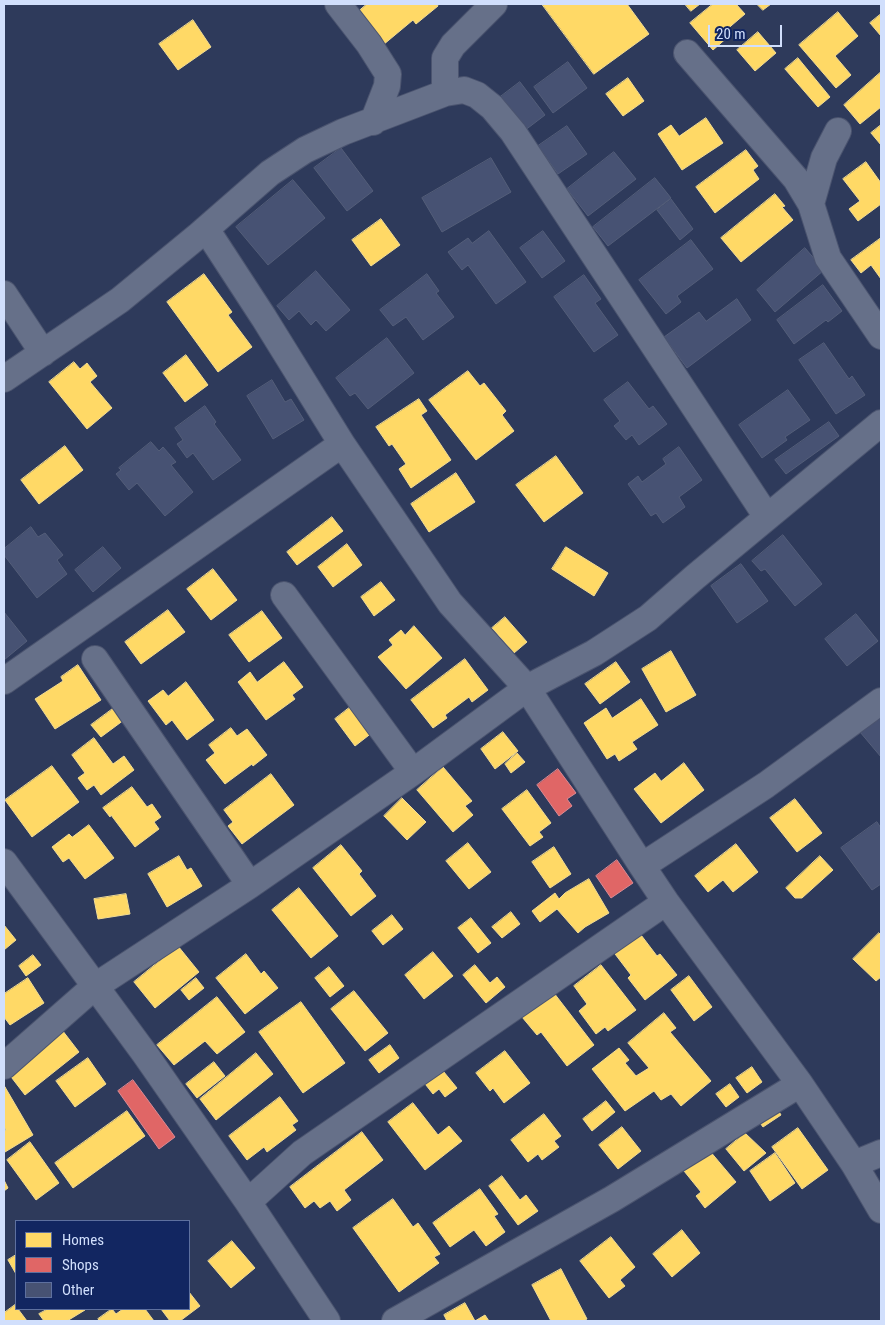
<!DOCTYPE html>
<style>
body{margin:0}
#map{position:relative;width:885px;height:1325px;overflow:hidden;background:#2e3a5b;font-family:"Roboto Condensed",sans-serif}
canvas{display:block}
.frame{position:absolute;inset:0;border:5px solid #d1dffc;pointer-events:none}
.legend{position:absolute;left:15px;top:1220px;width:175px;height:90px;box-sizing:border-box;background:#122661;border:1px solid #5e709f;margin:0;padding:6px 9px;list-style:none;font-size:15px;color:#d1dffc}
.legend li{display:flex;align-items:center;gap:10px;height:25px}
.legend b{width:25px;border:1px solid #5e709f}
.scale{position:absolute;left:708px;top:25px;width:74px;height:22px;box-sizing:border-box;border:2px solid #d1dffc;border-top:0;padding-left:6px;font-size:15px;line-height:18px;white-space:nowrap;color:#d1dffc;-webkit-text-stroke:4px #122661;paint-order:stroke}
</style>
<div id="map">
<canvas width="885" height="1325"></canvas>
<div class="frame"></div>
<ul class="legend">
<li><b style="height:14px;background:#ffd966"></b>Homes</li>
<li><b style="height:14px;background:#e06666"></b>Shops</li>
<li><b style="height:14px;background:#475273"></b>Other</li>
</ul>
<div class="scale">20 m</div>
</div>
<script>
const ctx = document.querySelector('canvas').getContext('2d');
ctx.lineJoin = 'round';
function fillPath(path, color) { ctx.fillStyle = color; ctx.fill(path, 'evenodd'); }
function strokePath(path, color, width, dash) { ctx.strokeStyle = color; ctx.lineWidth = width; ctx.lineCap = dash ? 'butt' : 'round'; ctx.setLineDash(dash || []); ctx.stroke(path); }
const homes = new Path2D(`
 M367,4H437L438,6L416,24L413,20L383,45L357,13Z
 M542,4H627L649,34L594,74Z
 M685,4H700L691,11Z
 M713,4H736L745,14L725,31L729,36L713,50L690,23Z
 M757,4H771L763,10Z
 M838,12L858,36L835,56L851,75L836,88L799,45Z
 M881,14V36L870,23Z
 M193,20L211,47L178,70L159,44Z
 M758,32L776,53L755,71L737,50Z
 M798,58L830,97L818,107L785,69Z
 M881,72V107L860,124L844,105Z
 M628,78L644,101L623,116L606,94Z
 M706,118L723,143L682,170L658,134L671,125L679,136Z
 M881,125V145L871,133Z
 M746,150L758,166L753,170L759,179L715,213L696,187Z
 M866,162L881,183V204L858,221L849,209L860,201L843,179Z
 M775,194L785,206L782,207L793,220L741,262L721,238Z
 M381,219L400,245L371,266L352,240Z
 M881,238V279L871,265L861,273L851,260Z
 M204,274L232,312L228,315L252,347L218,372L167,302Z
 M186,355L208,385L185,402L163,373Z
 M74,362L80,369L87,363L97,376L90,382L112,408L87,429L49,382Z
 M468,371L480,386L484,383L506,411L502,415L514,431L476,460L429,400Z
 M419,399L427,411L421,415L451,460L411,488L399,469L406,464L392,444L389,446L376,427Z
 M65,446L83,470L39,504L21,480Z
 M556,456L583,493L544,522L516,485Z
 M456,473L475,502L429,532L411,504Z
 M332,517L343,531L297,565L287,552Z
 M347,544L362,565L333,587L318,567Z
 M566,547L608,573L594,596L552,569Z
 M213,569L237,600L211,620L187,589Z
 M381,582L395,600L374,616L361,597Z
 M168,610L185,632L141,664L125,642Z
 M262,611L282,638L249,662L229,635Z
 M505,617L527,642L514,653L492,628Z
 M414,626L442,658L406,689L378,657L393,645L389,640L401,630L405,635Z
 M671,651L696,695L666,712L642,669Z
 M465,659L488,690L472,702L469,697L445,715L447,718L433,728L411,700Z
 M284,662L303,687L292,695L295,699L266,720L238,682L250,672L257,682Z
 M616,662L630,682L600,704L585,684Z
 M78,665L101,700L55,729L35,699L63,681L61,677Z
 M186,682L214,720L187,740L172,720L166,725L148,701L163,690L168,696Z
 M641,699L658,725L632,742L637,749L619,761L615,754L607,759L584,723L606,708L612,718Z
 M118,705L128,717L101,737L91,725Z
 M353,705L373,732L355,746L335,719Z
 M231,728L237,736L247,729L267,755L253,766L252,764L225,784L206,760L215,753L209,745Z
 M503,732L518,751L495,769L481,749Z
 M94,738L113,764L124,756L134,770L101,795L94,785L87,790L78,778L85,773L72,755Z
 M517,753L525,762L511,773L505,764Z
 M684,763L704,790L661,823L634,789L655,773L661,781Z
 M52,766L79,802L32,837L5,800Z
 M443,767L472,801L465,806L473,815L453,832L417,790Z
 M271,774L294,805L242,844L228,826L233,822L224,810Z
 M132,787L147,807L152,804L161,817L154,822L159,829L135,847L111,815L110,817L103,808Z
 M527,790L551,823L539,832L543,837L530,846L502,809Z
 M402,798L426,822L407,840L384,816Z
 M795,799L822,833L797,852L770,818Z
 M89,825L114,858L85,879L69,858L63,862L52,847L69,834L72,837Z
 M468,843L491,872L469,889L446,861Z
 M736,844L758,872L733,892L723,880L708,892L695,876Z
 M341,845L362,871L359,874L376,896L351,916L313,868Z
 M554,847L571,874L550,888L532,862Z
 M179,856L187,870L191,868L202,886L167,907L148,874Z
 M820,856L833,870L802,898H795L786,888Z
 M589,879L609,913L585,927L578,933L557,909L540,922L532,911L555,893L559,899L565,893Z
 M299,888L338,936L311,958L272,910Z
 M126,894L130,914L98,919L94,899Z
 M511,912L520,924L502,938L492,927Z
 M392,915L403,929L383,945L372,931Z
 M471,918L491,943L478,953L458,928Z
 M4,925L16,940L4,950Z
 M638,931L657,956L660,954L677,975L645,1000L628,978L631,975L612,950Z
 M879,933L881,935V977L876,981L853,959Z
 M178,946L199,972L155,1008L134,982Z
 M433,952L453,976L424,999L405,975Z
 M246,954L261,974L264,971L278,988L245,1014L216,978Z
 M33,955L41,965L26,976L19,966Z
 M475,965L490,983L497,977L505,987L486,1003L463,975Z
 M601,965L636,1010L608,1031L605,1027L596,1034L579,1011L587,1004L574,986Z
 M329,967L344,986L330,997L315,978Z
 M689,976L712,1007L694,1021L671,990Z
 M28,978L44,1003L10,1025L4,1017V994Z
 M196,978L204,988L189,1000L181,990Z
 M354,991L388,1033L365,1051L331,1009Z
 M554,993L594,1045L567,1066L541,1032L537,1035L522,1017Z
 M217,997L245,1032L217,1054L205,1041L174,1065L157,1045Z
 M301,1002L345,1063L303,1093L259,1032Z
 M664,1013L676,1028L670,1032L711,1081L681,1106L671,1094L661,1100L654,1091L625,1111L592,1069L619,1048L629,1060L625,1063L636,1076L649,1068L628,1043Z
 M59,1026L79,1052L25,1095L5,1069Z
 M390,1045L399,1058L379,1073L369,1060Z
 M505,1051L530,1083L504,1103L493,1088L490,1091L476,1073Z
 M256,1053L273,1074L216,1120L200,1099Z
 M88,1058L106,1084L75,1107L56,1081Z
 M214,1062L225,1076L197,1098L186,1084Z
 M439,1066L457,1088L445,1097L439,1089L433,1094L422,1080Z
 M752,1067L762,1082L747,1093L736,1078Z
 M730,1084L739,1097L726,1107L716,1094Z
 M5,1087L33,1135L5,1152L4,1149V1131L6,1130L4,1126Z
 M280,1097L298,1121L292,1125L296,1130L267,1152L264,1147L247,1160L229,1136Z
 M606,1101L615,1112L592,1131L583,1119Z
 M413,1103L438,1135L449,1126L462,1141L425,1170L388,1122Z
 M774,1103L781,1115L763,1127L755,1116Z
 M127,1111L145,1136L73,1188L55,1163Z
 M544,1114L561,1136L554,1141L559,1147L542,1160L538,1154L528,1162L511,1140Z
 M622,1127L641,1151L618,1169L599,1145Z
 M798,1128L828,1170L802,1189L772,1147Z
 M362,1132L383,1160L344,1190L351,1200L337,1211L330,1201L320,1208L314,1201L305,1208L290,1187Z
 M745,1133L766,1153L744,1171L726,1149Z
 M30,1142L59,1183L36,1200L7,1160Z
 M709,1150L736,1182L705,1208L696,1196L701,1192L684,1171Z
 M775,1153L795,1183L770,1201L750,1171Z
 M502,1176L520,1200L526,1195L538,1211L518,1225L489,1186Z
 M4,1180L8,1188L4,1191Z
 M480,1189L498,1214L494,1216L505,1232L486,1246L474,1230L450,1247L433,1223Z
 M393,1199L413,1227L418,1223L440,1254L434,1257L439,1263L399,1292L353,1228Z
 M682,1230L700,1253L672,1277L653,1254Z
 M611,1237L635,1267L620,1280L625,1286L609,1298L580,1261Z
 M232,1241L255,1268L231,1288L208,1261Z
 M16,1255V1274L8,1260Z
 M561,1269L587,1319L583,1321H551L532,1285Z
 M189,1292L200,1306L180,1321H170L161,1309H189Z
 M465,1303L475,1321L485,1315L489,1321H447L444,1315Z
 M15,1305L16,1309H18L27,1321H4V1313Z
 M48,1309H84L85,1310L67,1321H44L39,1314Z
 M112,1309L116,1314L123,1309H145L154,1321H100L98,1319Z`);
const shops = new Path2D(`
 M558,769L576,793L567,799L572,806L559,816L537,785Z
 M617,860L633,883L611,898L596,876Z
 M133,1080L175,1137L159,1149L118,1091Z`);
const building = new Path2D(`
 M568,62L587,88L553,113L534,87Z
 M520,82L545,115L524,131L499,98Z
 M567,126L587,154L558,174L538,146Z
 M341,148L373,191L347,211L314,168Z
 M614,152L636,179L588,216L567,189Z
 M491,158L511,192L442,232L422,198Z
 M655,178L671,198L608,246L593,227Z
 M293,180L325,218L268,265L236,227Z
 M671,199L693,229L680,240L657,210Z
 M489,231L526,282L496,304L468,265L462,270L448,252L468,238L472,243Z
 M543,231L565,261L542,278L520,248Z
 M691,240L713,269L677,296L681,302L666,314L639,280Z
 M805,248L824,270L775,312L757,290Z
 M316,271L350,310L326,331L316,320L311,325L299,311L289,320L277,306Z
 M427,274L439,291L436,293L454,317L423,340L406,317L393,326L380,310Z
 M584,275L601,299L595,303L618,335L594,352L554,297Z
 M823,285L842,311L828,322L826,320L794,344L777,320Z
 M737,299L751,320L687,368L664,337L699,312L706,321Z
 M387,338L414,373L368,409L355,393L350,396L336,378Z
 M824,343L849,379L852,376L865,395L836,414L799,360Z
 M272,380L285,402L291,399L304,420L273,439L247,396Z
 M628,382L649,409L653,406L667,424L639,445L632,435L626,440L614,426L620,421L604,400Z
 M788,390L810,420L785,437L787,440L762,458L739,425Z
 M205,406L216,422L214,424L241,460L213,480L193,453L187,458L177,444L183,440L175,428Z
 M829,422L839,436L786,474L775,460Z
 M151,442L159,451L163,447L176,462L171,465L193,492L165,516L137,483L129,490L116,474L121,470L119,468Z
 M679,447L702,480L679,497L685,507L663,523L656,513L651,516L628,484L638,476L642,482L666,464L663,459Z
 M31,527L38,537L45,533L63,555L57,560L67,574L37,598L4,555V549Z
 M783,535L822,584L795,606L765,569L761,571L752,561Z
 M103,547L121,568L93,592L75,570Z
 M741,564L768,601L737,623L711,586Z
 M4,612L27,641L4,660Z
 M856,614L878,641L847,666L825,639Z
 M881,716V757L860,732Z
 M877,822L881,828V884L872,890L841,848Z`);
const street = new Path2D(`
 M338,4L369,44L388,74L387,86L373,122
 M687,53L796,179L811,204L828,258L881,336
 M445,93V58L453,45L494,4
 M811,204L824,158L838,131
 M206,229L264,318L342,444L450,603L527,688L642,866L666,902L800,1084L854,1164L881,1210
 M4,294L43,353
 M4,379L120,300L199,235L270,173L305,150L343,132L445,93L464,90L477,95L492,107L513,132L767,517
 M284,595L413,772
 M95,659L250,885
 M4,681L342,444
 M4,862L145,1054L248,1202L327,1321
 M642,866L766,785L881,701
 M4,1066L94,987L250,885L413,772L527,688L594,653L648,618L695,577L881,423
 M854,1164L881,1153
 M248,1202L302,1153L666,902
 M395,1321L612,1199L800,1084`);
fillPath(homes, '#ffd966');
strokePath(homes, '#f1db93', 1);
fillPath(shops, '#e06666');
strokePath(shops, '#dc8a93', 1);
fillPath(building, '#475273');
strokePath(building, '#545e79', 1);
strokePath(street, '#4b546f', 28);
strokePath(street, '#667089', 26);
</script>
